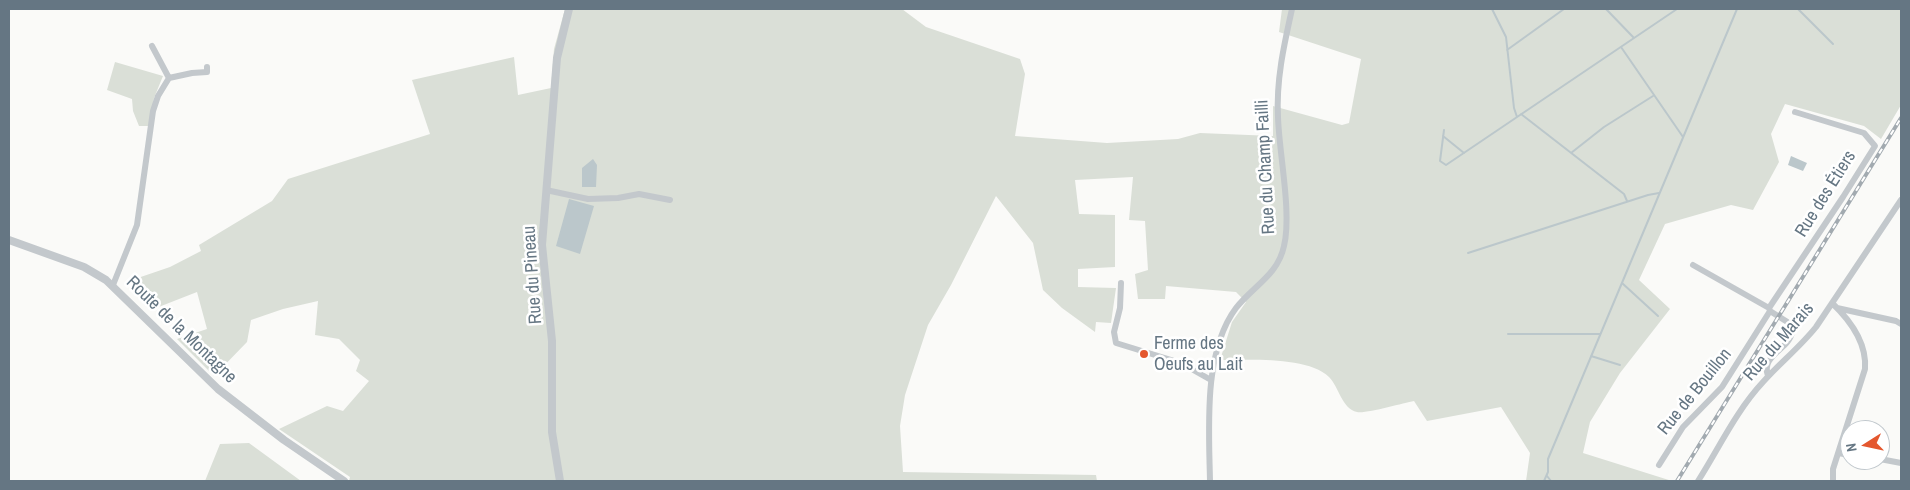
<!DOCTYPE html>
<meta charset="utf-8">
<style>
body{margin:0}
#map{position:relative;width:1910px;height:490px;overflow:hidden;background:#fafaf8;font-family:"Archivo Narrow",sans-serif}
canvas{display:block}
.frame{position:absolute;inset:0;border:10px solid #657683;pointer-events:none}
.north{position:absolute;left:1840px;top:420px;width:50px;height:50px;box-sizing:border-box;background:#fff;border:1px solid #c1c8cd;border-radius:50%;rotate:260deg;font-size:14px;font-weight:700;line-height:20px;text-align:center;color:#657683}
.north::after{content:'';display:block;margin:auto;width:18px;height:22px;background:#e4572e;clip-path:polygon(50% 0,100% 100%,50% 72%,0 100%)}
</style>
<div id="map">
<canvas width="1910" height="490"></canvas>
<div class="frame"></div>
<div class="north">N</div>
</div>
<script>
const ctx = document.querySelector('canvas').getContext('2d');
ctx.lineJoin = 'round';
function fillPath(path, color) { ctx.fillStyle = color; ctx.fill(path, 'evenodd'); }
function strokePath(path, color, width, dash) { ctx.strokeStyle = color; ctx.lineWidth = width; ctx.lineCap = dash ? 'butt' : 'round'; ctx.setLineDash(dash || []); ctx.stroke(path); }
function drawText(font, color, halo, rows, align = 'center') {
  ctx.font = font + ' "Archivo Narrow",sans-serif'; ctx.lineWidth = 5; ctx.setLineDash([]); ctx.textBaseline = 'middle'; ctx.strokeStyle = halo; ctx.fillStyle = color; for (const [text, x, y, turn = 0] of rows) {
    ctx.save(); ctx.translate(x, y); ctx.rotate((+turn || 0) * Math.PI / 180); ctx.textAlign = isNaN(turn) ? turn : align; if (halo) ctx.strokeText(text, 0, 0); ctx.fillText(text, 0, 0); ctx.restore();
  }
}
const green = new Path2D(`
 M565,9H902L926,27L1020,59L1025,74L1015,136L1107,143L1178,139L1200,133L1273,136V106L1342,125L1349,123L1361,59L1279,32L1282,9H1901V105L1881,139L1864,126L1785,104L1771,134L1779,162L1753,210L1731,205L1665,224L1639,280L1670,309L1620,373L1590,422L1583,453L1672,481H1526L1530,453L1501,407L1427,421L1414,401C1403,403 1366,414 1357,412C1342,409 1339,387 1329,377C1308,356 1248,360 1220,360L1232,322L1246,302L1236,292L1166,286L1165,299H1138L1135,274L1148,270L1145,221L1129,220L1133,177L1075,180L1079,214L1115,215V267L1078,269V287L1116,288L1111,323L1096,322L1095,332L1062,308L1043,290L1033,243L996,196L951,285L928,325L905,395L900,426L903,472L1096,475L1097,481H349L350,477L279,429L327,406L343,411L369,381L356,371L360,360L339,339L315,335L318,301L283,309L251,320L247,342L214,376L177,339L207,329L197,292L151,310L129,281L170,267L201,251L199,245L272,201L288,179L430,134L412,80L514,57L518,95L551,88L554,49Z
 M115,62L163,76L154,98L150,126H139L133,111L132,99L107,90Z
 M249,443L301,481H205L220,444Z`);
const water = new Path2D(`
 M1791,156L1807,163L1803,171L1788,165Z
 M593,159L597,165L596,187H582V168Z
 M569,199L594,206L580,254L556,246Z`);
const stream = new Path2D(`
 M1492,9L1506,37L1514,108L1517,117
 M1606,9L1634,38
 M1798,9L1833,44
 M1621,47L1683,137
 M1507,50L1564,9
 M1521,114L1624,194L1627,201
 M1444,130L1440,161L1446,165L1677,9
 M1443,136L1464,153
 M1571,153L1604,127L1653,96
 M1468,253L1648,195L1659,193
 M1622,283L1658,316
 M1508,334H1600
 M1591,356L1620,365
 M1547,476L1551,481
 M1544,481L1548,472V459L1737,9`);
const minor = new Path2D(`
 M152,46L169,78
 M546,190L588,199L618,198L639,194L670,200
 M1693,265L1769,308
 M1121,283L1120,308L1114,332L1116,343L1181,363L1211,380
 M113,285L137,225L153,111L158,96L169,78L192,73L207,72V67
 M1832,303C1851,321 1867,343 1865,369L1833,469V481
 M1837,308L1896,321L1901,324
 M1770,311L1769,308L1843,197L1875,146L1864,133L1795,112
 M1768,376C1760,355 1790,349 1792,332L1789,323L1770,311
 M1838,453L1850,455
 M1880,459L1901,463
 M1659,465L1683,427L1722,387L1770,311
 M1210,481C1209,429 1203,352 1236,308C1253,286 1278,275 1284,246C1292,213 1279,153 1278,117C1276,80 1284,45 1292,9
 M1698,481C1719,448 1736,411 1763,382C1780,363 1800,347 1816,327L1901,200`);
const tertiary = new Path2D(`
 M9,240L84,267L106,280L218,389L284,440L344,481
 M560,481L552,432V341L542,245L557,58L569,9`);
const rail = new Path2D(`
 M1677,481L1901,118`);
const markers = [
 [1144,354,5,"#e4572e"]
];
const streetNames = [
 ["Rue du Champ Failli",1266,167,-93],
 ["Rue des Étiers",1826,194,-58],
 ["Rue du Pineau",533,275,-94],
 ["Route de la Montagne",181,330,44],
 ["Rue du Marais",1779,342,-49],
 ["Rue de Bouillon",1695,392,-51]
];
const poiNames = [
 ["Ferme des",1154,344],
 ["Oeufs au Lait",1154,365]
];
fillPath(green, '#dadfd7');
fillPath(water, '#bbc7cb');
strokePath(stream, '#bbc7cb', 2);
strokePath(minor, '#c3c8cc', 6);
strokePath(tertiary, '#c3c8cc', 8);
strokePath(rail, '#a2aab0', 4);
strokePath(rail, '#fff', 2, [5.5]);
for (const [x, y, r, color] of markers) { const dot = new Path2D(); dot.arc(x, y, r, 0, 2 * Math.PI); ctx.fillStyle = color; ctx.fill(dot); strokePath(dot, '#fff', 2); }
drawText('18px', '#657683', '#fff', streetNames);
drawText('18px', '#657683', '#fff', poiNames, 'left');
</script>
